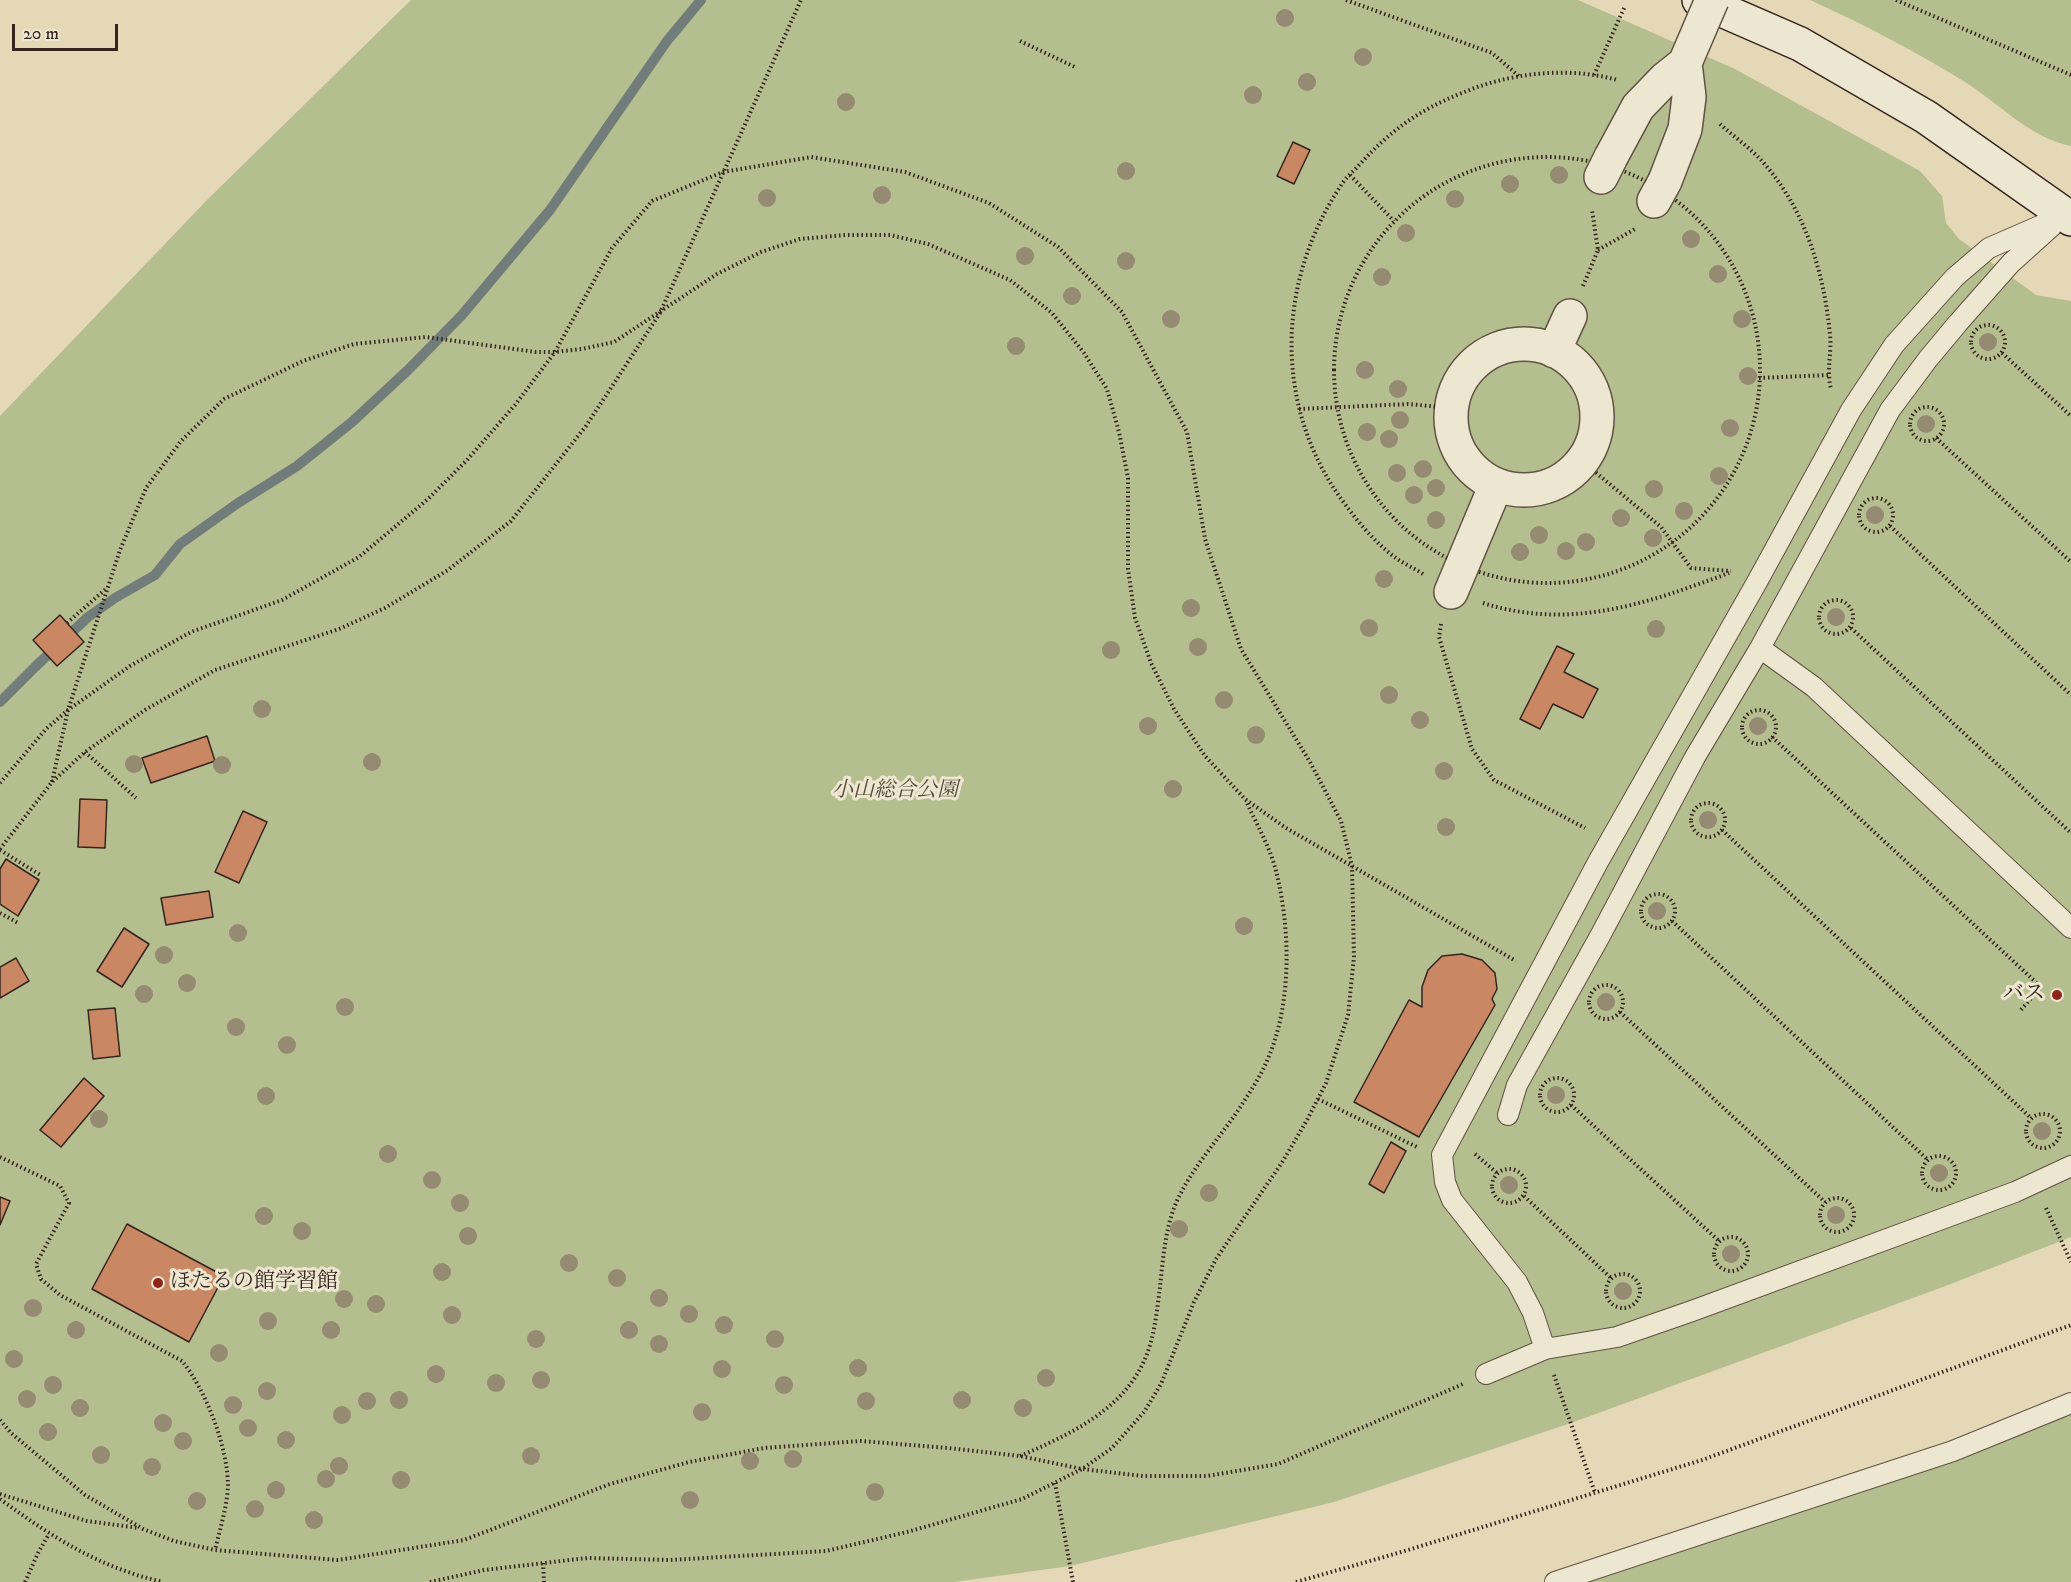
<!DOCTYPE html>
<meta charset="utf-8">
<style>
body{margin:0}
#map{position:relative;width:2071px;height:1582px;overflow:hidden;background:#e4d8b7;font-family:"IM FELL DW Pica",serif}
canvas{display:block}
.scale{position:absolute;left:12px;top:24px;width:106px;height:27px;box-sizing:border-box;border:3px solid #34251e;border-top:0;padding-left:8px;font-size:18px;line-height:21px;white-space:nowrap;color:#34251e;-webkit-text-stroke:4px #ede6d0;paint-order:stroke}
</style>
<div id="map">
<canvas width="2071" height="1582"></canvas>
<div class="scale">20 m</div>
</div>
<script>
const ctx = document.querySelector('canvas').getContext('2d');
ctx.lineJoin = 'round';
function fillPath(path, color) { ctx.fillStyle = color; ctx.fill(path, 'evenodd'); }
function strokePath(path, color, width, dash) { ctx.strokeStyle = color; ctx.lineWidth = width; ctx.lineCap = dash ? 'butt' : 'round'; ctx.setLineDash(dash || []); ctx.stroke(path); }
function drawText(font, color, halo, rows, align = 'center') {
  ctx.font = font + ' "IM FELL DW Pica","Noto Serif JP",serif'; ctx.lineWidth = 6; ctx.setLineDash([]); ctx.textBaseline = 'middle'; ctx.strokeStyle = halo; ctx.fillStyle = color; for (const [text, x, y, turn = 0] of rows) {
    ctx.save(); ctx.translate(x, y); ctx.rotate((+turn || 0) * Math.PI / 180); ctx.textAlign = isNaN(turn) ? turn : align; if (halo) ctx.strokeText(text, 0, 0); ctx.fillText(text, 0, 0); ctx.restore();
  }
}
const green = new Path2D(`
 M411,0H1578L1735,69L1920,171L1942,196L1946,223L1959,239L2036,295L2071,301V1237L1943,1287L1571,1423L1334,1502L1070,1566L954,1582H0V416L207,200Z
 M1810,0H2071V146C2030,138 2000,104 1965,82C1915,51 1863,24 1810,0Z
 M2071,1400V1582H1555Z`);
const stream = new Path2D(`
 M0,702L36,666L88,617L115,598L155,575L180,544L238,503L297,466L352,422L408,370L462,315L550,210L667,41L701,0`);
const building = new Path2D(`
 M1293,142L1310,150L1294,184L1277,176Z
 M60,615L84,642L57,666L33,640Z
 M1557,646L1574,654L1564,672L1598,689L1583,718L1553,704L1540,729L1520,719Z
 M207,736L215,761L151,783L142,758Z
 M80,799L107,800L105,848L78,847Z
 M243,811L267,822L239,883L215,872Z
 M6,859L39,880L18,916L0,904V869Z
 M209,891L213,917L166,925L161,898Z
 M124,928L149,944L122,987L97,971Z
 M1462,954L1482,960L1495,973L1497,989L1492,999L1495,1005L1419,1137L1354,1102L1409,1000L1422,1007V987L1428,970L1442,956Z
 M16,958L29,981L0,998V967Z
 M115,1008L120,1056L93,1059L88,1010Z
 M84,1078L104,1096L61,1147L40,1130Z
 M1391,1142L1406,1151L1384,1193L1369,1184Z
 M0,1197L10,1201L0,1225Z
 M127,1224L224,1276L189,1342L92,1289Z`);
const path = new Path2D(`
 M1346,0L1492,53L1520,77
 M1896,0L2071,75
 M1020,41L1077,68
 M1594,75L1625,6
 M1720,124C1733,136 1749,147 1761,160C1805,208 1824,272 1830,335C1832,354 1826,369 1831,389
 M1334 370a213 213 0 1 1 426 0a213 213 0 1 1-426 0Z
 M1350,175L1394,221
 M1598,250L1635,229
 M1583,286L1598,250L1592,210
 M1971 342a17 17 0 1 1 34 0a17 17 0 1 1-34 0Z
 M2002,353L2071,416
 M1759,378L1828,375
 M1910 424a17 17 0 1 1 34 0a17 17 0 1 1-34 0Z
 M1299,409L1408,404L1452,408
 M1936,438L2071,562
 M1582,461L1661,527L1691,568L1731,571
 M1859 515a17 17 0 1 1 34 0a17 17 0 1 1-34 0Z
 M1890,526L2071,695
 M1423,574C1414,568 1404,564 1396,558C1372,541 1349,511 1333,487C1273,393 1280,275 1342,184C1346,177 1354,171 1360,164C1391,130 1419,110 1462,93C1509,73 1568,66 1617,80
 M1819 617a17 17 0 1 1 34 0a17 17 0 1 1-34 0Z
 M1483,603C1571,631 1648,603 1729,573
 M67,623L107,588
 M1441,624L1439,637L1472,749L1494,780L1585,828
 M1851,628L2071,833
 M1742 727a17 17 0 1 1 34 0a17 17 0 1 1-34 0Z
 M1772,737L2041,987L2019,1012
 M85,752L136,798
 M52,782L68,710L120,550L146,488L181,441L224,399L303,361L354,344L426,337L536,352H555L582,349L614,342L717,274L761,252L800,239L845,235H890L928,244L1010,280L1052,313L1084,353L1107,389L1119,432L1128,478V569L1135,618L1151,663L1174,709L1205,756L1245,799L1286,828L1516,961
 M0,783L46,729L68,710L130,666L191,632L282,600L359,557L428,499L467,460L515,405L555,352L612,248L652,201L723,172L811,157L905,172L989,203L1058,247L1122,312L1187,432L1205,539L1241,649L1310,762L1341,821L1352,866L1354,957L1348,1015L1326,1083L1307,1120L1283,1161L1216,1259L1194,1302L1161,1384L1144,1412L1112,1448L1082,1469L1022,1499L907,1532L826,1551L670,1560L587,1558L484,1570L430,1582
 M1691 820a17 17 0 1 1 34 0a17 17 0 1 1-34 0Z
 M1722,830L2031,1118
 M0,849L52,782L85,752L145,710L215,670L339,629L385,608L448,570L511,521L586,426L660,313L801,0
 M0,850L42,876
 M1641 911a17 17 0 1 1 34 0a17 17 0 1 1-34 0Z
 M0,913L18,923
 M1672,921L1928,1160
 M1589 1002a17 17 0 1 1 34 0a17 17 0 1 1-34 0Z
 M1620,1012L1825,1202
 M1540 1095a17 17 0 1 1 34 0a17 17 0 1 1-34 0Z
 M1318,1099L1417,1147
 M1571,1105L1719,1241
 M2026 1131a17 17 0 1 1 34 0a17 17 0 1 1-34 0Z
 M1475,1154L1497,1173
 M1922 1173a17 17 0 1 1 34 0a17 17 0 1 1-34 0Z
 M0,1157L60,1186L69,1203L36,1264L41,1279L60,1295L182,1361C206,1390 228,1448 228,1486C227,1507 220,1529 215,1550
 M1492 1186a17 17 0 1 1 34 0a17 17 0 1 1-34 0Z
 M1524,1196L1611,1278
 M1820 1215a17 17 0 1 1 34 0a17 17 0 1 1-34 0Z
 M2046,1208L2071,1262
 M1714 1254a17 17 0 1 1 34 0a17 17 0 1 1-34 0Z
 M1606 1291a17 17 0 1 1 34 0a17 17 0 1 1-34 0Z
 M1554,1375L1595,1493
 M0,1420L11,1433L85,1495L143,1529L174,1541L215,1550L338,1560L464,1540L610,1484L689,1462L764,1448L861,1441L948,1448L1020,1456L1082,1469L1143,1476H1207L1278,1464L1463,1384
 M1020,1456C1071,1434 1126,1409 1147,1354C1155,1333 1157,1309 1160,1287C1163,1260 1165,1229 1176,1203C1192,1167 1220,1138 1241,1106C1250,1092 1260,1077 1266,1063C1292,1007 1291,930 1276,871C1270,847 1256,823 1246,801
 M1055,1483L1073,1582
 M0,1494L87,1521L139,1528
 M0,1499C52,1537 100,1568 163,1582
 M543,1563L544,1582
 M25,1582L38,1553L49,1534
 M1296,1582L1398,1553L1702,1460L2071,1325`);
const lane = new Path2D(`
 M1760,648L1814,687L2071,928
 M1508,1115L1517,1085L1600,936L1695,757L1760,648L1890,410L1928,359L1958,323L2011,263L2052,226
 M1545,1349L1533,1313L1517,1282L1452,1200L1445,1182L1442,1155L1598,862L1757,582L1851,410L1894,345L1955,277L1989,248L2065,215
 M1486,1374L1545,1349L1617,1337L1692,1311L2015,1192L2071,1166
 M1555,1582L1953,1451L2071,1403`);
const street = new Path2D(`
 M1601,177L1611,157
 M1654,201L1665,181
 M1451 417a73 73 0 1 1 146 0a73 73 0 1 1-146 0Z
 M1554,351L1570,316
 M1451,592L1496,485`);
const secondary = new Path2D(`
 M1699,0L1800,44L1926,117L2071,219`);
const streetBridge = new Path2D(`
 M1611,157L1638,107L1665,79L1685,63
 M1665,181L1685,129L1689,97L1685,63L1712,0`);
const trees = [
 [1285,18],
 [1363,57],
 [1307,82],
 [1253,95],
 [846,102],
 [1126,171],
 [1559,175],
 [1510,184],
 [882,195],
 [767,198],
 [1455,199],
 [1406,233],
 [1691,239],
 [1025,256],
 [1126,261],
 [1718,274],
 [1382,277],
 [1072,296],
 [1171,319],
 [1742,319],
 [1988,342],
 [1016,346],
 [1365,370],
 [1748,376],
 [1398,389],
 [1400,420],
 [1926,424],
 [1730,428],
 [1367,432],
 [1389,439],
 [1423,469],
 [1397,473],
 [1719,476],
 [1436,488],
 [1654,489],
 [1414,495],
 [1684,511],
 [1875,515],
 [1621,518],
 [1436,520],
 [1539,535],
 [1653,538],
 [1586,542],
 [1566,551],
 [1520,552],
 [1384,579],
 [1191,608],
 [1836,617],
 [1369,628],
 [1656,629],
 [1198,647],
 [1111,650],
 [1389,695],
 [1224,700],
 [262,709],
 [1420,720],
 [1148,726],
 [1758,726],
 [1256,735],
 [372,762],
 [134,764],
 [222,765],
 [1444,771],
 [1173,789],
 [1708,820],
 [1446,827],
 [1657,911],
 [1244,926],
 [238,933],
 [164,955],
 [187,983],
 [144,994],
 [1606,1002],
 [345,1007],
 [236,1027],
 [287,1045],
 [1556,1095],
 [266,1096],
 [99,1119],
 [2042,1131],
 [388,1154],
 [1939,1173],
 [432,1180],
 [1509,1185],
 [1209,1193],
 [460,1203],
 [1836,1215],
 [264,1216],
 [1179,1229],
 [302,1231],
 [468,1236],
 [1731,1254],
 [569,1263],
 [442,1272],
 [617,1278],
 [1623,1291],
 [659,1298],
 [344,1299],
 [376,1304],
 [33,1308],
 [689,1314],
 [452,1315],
 [268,1321],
 [724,1325],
 [76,1330],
 [331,1330],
 [629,1330],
 [536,1339],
 [775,1339],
 [659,1344],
 [219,1353],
 [14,1359],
 [858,1368],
 [722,1369],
 [436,1374],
 [1046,1378],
 [541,1380],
 [496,1383],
 [53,1385],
 [784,1385],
 [267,1391],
 [27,1399],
 [399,1400],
 [962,1400],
 [367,1401],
 [866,1401],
 [233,1405],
 [80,1408],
 [1023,1408],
 [702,1412],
 [342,1415],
 [163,1423],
 [248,1428],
 [48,1432],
 [286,1440],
 [183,1441],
 [101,1455],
 [531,1456],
 [793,1459],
 [750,1461],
 [339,1466],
 [152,1467],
 [326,1479],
 [401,1480],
 [276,1490],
 [875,1492],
 [690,1500],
 [197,1501],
 [255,1509],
 [314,1520]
];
const markers = [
 [2057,995,6,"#8f2418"],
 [158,1283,6,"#8f2418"]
];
const parkNames = [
 ["小山総合公園",895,792]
];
const poiNames = [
 ["バス",2045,995],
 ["ほたるの館学習館",170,1283,"left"]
];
fillPath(green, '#b5be8e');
strokePath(stream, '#727d7b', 10);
fillPath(building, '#c98863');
strokePath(building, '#34251e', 1.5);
strokePath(lane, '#605244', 22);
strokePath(street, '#605244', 36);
strokePath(secondary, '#34251e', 36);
strokePath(path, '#34251e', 4, [1.5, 3]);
strokePath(lane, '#ede6d0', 20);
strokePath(street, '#ede6d0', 33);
strokePath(secondary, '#ede6d0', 33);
strokePath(streetBridge, '#605244', 36, []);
strokePath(streetBridge, '#ede6d0', 33);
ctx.fillStyle = '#958a72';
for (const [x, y] of trees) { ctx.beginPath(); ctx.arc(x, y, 9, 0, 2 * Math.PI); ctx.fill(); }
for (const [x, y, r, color] of markers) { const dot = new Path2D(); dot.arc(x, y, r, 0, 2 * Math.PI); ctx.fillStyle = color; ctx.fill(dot); strokePath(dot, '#ede6d0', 2); }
drawText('italic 21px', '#544b3a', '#ede6d0', parkNames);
drawText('21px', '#34251e', '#ede6d0', poiNames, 'right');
</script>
